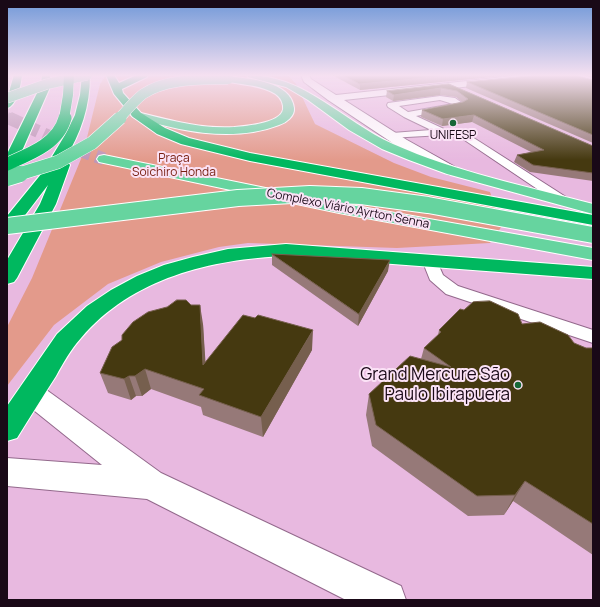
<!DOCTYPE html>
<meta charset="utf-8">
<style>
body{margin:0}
#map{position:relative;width:600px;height:607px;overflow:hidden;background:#e8b9e0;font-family:Manrope,sans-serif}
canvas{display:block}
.frame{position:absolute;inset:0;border:8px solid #190917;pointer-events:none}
</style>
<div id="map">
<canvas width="600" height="607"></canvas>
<div class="frame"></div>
</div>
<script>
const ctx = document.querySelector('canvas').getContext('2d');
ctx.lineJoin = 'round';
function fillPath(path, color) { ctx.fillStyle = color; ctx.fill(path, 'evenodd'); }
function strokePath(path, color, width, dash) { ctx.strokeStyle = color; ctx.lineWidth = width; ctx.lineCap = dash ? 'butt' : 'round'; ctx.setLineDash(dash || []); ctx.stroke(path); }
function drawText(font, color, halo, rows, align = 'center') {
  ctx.font = font + ' Manrope,sans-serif'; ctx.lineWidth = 4; ctx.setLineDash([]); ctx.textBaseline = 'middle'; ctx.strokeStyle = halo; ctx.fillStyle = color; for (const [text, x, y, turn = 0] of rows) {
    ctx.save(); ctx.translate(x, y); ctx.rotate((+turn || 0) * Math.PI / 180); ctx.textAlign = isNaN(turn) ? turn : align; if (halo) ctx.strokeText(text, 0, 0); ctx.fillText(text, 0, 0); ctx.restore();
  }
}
const green = new Path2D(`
 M106,75H288L296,84L315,124L394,163L431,177L490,192L502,226L490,243L397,248L248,243L219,247L161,262L108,284L54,325L7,386V327L32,278L83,154L100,84Z`);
const highwayTunnelFar1 = new Path2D(`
 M7,117L12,119`);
const highwayTunnel = new Path2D(`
 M9,118L79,150L104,159`);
const lane = new Path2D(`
 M440,96L455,98L465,105L461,107L416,116L444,129L466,133L569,199L571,202L569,205H561L460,137L443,135L389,138L387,136L389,134L392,133L431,130L404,117L388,107L387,105L388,103ZM440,100L453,104L408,112L399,106Z
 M430,255L435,257L443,275L458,286L593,330V343L446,294L430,280L422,260L425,257Z`);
const street = new Path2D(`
 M301,75H309L311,79L336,95L523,75H549L545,78L344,100L407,140L457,168L459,171L457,174L452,175L447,174L397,146L328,100L304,82Z
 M31,382L41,386L161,473L401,586L406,600H346L147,499L7,486V458L102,465L21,400L17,393L21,386Z`);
const primary = new Path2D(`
 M247,75C305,75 342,121 393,144C456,172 526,186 593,204V214L447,174L409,160L382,149L349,130L308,100L286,87L248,77Z
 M228,76C249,79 291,81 294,108C295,116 286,123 279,125C232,143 180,131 133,117L131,115L137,112C169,120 200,129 234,127C246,126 286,123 283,106C282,98 277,94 270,91C255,84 240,85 225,81L223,79Z
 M104,155L339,203L593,248V260L339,213L99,162L97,159L99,156Z`);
const highway = new Path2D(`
 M14,75H22C21,84 17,106 7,108C7,96 11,86 14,75Z
 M42,75H50L51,85L14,169L12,172L7,173V154L41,85Z
 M82,75H90C90,107 81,133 64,161L68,162L70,165L56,204L17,278L14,282L7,284V260L40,204L48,185L13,231L7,232V216L42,173L65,135L75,115L80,95Z
 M106,75H114L119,83L137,75H148L147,77L122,89L123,93L141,113L165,128L189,138L250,153L593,215V225L250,161L181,144L157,134L133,117L114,94Z
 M286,244L593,267V279L286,256C211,259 132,278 81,338C71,349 63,363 56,376C43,396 30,417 17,438L7,441V406L57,334L87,306L111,290L137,276L164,265L193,257L228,249Z`);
const primaryBridgeFar2 = new Path2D(`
 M7,98L47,84L87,75
 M119,119C126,111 134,101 143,94C167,78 200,80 228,79`);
const primaryBridgeFar1 = new Path2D(`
 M16,175L58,162L92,143L120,118`);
const primaryBridge = new Path2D(`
 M7,178L20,174
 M7,226L238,198L310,194L361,196L428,205L593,235`);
const highwayBridgeFar1 = new Path2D(`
 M64,119L68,95L69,75`);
const highwayBridge = new Path2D(`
 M7,164C30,154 58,144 65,118`);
const wall = new Path2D(`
 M332,75H511L360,90Z
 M582,75H593V78Z
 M593,80V143L466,88L467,82Z
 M449,84L593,146V181L530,172L514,162L517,155L531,152L472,122L442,126L421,117L422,110L462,102L456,97L440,95L393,101L386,97L387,91Z
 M272,254L388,271L358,326L272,265Z
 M464,310L522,324L574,343L586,348H593V555L513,501L504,515L468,516L372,446L366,415L369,394L421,359L424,348L438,335L439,330Z
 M203,324L205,362L312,350L263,437L203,415L201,407L151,389L142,396H136L131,400L108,393L100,373L122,340Z`);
const shadedWall = new Path2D(`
 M456,75H511L360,90V84Z
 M441,88L440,95L393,101L394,95Z
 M474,115L472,122L442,126L443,119Z
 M390,260L388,271L358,326L359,314Z
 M200,305L203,324L207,385L203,365Z
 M313,330L312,350L263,437L261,417Z
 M145,369L151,389L142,396L135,376Z
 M129,376L136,396L131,400L124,379Z
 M525,481L513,501L504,515L515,495Z`);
const building = new Path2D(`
 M342,75H456L360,84Z
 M539,75H574L593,80V135L467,82Z
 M449,84L593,146V173L533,165L517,155L544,150L474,115L443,119L422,110L463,102L468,99L457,91L441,88L394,95L387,91Z
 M272,254L390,260L359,314Z
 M177,300H186L191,305H200L203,365L243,315L255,318L258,315L313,330L261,417L199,395L204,389L145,369L135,376H129L124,379L100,373L112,347L122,340V335L133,322L148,312L167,307Z
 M490,301L518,314L522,324L540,322L568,335L574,343L586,348H593V524L525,481L515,495L477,496L376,425L369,394L410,356L451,367L424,348L441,332L439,330L460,309L464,310L473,302Z`);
const markers = [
 [453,123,4,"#166737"],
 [518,385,4,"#166737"]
];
const farPoinames = [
 ["UNIFESP",453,136]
];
const farParknames = [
 ["Praça",174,159],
 ["Soichiro Honda",174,173]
];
const farStreetnames = [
 ["Complexo Viário Ayrton Senna",348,209,11]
];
const nearPoinames = [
 ["Grand Mercure São",510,375],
 ["Paulo Ibirapuera",510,395]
];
fillPath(green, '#e39a8b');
strokePath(highwayTunnelFar1, '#bf96b8', 10, [10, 5]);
strokePath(highwayTunnel, '#bf96b8', 13, [13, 6]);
strokePath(lane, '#93698c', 2);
strokePath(street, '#93698c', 2);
strokePath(primary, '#fff', 2);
strokePath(highway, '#fff', 2);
fillPath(lane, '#fff');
fillPath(street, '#fff');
fillPath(primary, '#66d49f');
fillPath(highway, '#00b85f');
strokePath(primaryBridgeFar2, '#fff', 11, []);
strokePath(primaryBridgeFar1, '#fff', 14, []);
strokePath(primaryBridge, '#fff', 18, []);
strokePath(highwayBridgeFar1, '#fff', 11, []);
strokePath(highwayBridge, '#fff', 14, []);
strokePath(primaryBridgeFar2, '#66d49f', 10);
strokePath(primaryBridgeFar1, '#66d49f', 13);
strokePath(primaryBridge, '#66d49f', 16);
strokePath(highwayBridgeFar1, '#00b85f', 10);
strokePath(highwayBridge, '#00b85f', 13);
fillPath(wall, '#967978');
fillPath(shadedWall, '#765f4e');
fillPath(building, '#453910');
strokePath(building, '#765f4e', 1);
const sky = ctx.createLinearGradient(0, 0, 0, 160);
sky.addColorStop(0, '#7098d8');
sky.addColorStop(0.47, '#f5e0f1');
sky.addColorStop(1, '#f5e0f100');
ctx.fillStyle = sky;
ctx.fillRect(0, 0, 600, 160);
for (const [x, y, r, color] of markers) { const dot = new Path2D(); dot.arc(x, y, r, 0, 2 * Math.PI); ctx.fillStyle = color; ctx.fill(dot); strokePath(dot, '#fbe2f6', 1.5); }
drawText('12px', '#190917', '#fbe2f6', farPoinames);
drawText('12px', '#771e0f', '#fbe2f6', farParknames);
drawText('12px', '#190917', '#fbe2f6', farStreetnames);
drawText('17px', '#190917', '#fbe2f6', nearPoinames, 'right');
</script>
